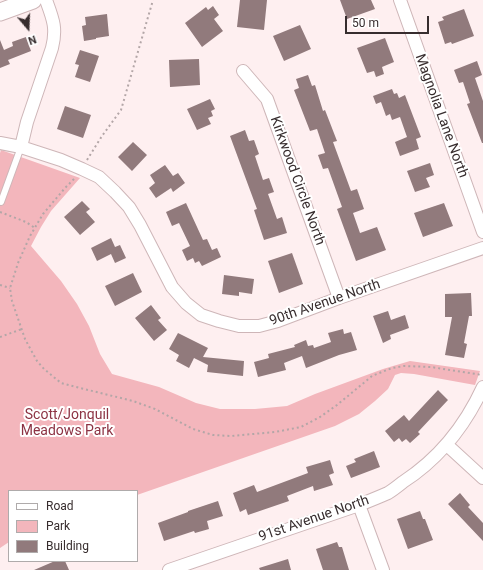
<!DOCTYPE html>
<style>
body{margin:0}
#map{position:relative;width:483px;height:570px;overflow:hidden;background:#feeff0;font-family:Roboto,sans-serif}
canvas{display:block}
.legend{position:absolute;left:8px;top:490px;width:130px;height:72px;box-sizing:border-box;background:#fff;border:1px solid #afabab;margin:0;padding:5px 7px;list-style:none;font-size:12px;color:#372d2e}
.legend li{display:flex;align-items:center;gap:8px;height:20px}
.legend b{width:20px;border:1px solid #afabab}
.north{position:absolute;left:8px;top:8px;width:40px;height:40px;-webkit-text-stroke:3px #fff;paint-order:stroke;rotate:161deg;font-size:11px;font-weight:700;line-height:16px;text-align:center;color:#372d2e}
.north::after{content:'';display:block;margin:auto;width:14px;height:18px;background:#372d2e;clip-path:polygon(50% 0,100% 100%,50% 72%,0 100%)}
.scale{position:absolute;left:345px;top:16px;width:84px;height:18px;box-sizing:border-box;border:2px solid #372d2e;border-top:0;padding-left:5px;font-size:12px;line-height:14px;white-space:nowrap;color:#372d2e;-webkit-text-stroke:3px #fff;paint-order:stroke}
</style>
<div id="map">
<canvas width="483" height="570"></canvas>
<ul class="legend">
<li><b style="height:5px;background:#fff"></b>Road</li>
<li><b style="height:11px;background:#f3b6bc"></b>Park</li>
<li><b style="height:11px;background:#917a7c"></b>Building</li>
</ul>
<div class="north">N</div>
<div class="scale">50 m</div>
</div>
<script>
const ctx = document.querySelector('canvas').getContext('2d');
ctx.lineJoin = 'round';
function fillPath(path, color) { ctx.fillStyle = color; ctx.fill(path, 'evenodd'); }
function strokePath(path, color, width, dash) { ctx.strokeStyle = color; ctx.lineWidth = width; ctx.lineCap = dash ? 'butt' : 'round'; ctx.setLineDash(dash || []); ctx.stroke(path); }
function drawText(font, color, halo, rows, align = 'center') {
  ctx.font = font + ' Roboto,sans-serif'; ctx.lineWidth = 4; ctx.setLineDash([]); ctx.textBaseline = 'middle'; ctx.strokeStyle = halo; ctx.fillStyle = color; for (const [text, x, y, turn = 0] of rows) {
    ctx.save(); ctx.translate(x, y); ctx.rotate((+turn || 0) * Math.PI / 180); ctx.textAlign = isNaN(turn) ? turn : align; if (halo) ctx.strokeText(text, 0, 0); ctx.fillText(text, 0, 0); ctx.restore();
  }
}
const green = new Path2D(`
 M1,150L80,178L51,211L41,227L31,246L61,281L77,304L89,326L100,354L112,374L159,387L196,403L220,409H255L287,406L315,394L383,369L410,361L480,371L475,385L414,374L401,373L395,375L388,389L375,401L359,414L335,426L137,495V491H9V542L0,548V153Z`);
const building = new Path2D(`
 M240,0H267L264,30L237,27Z
 M340,0H371L375,9L347,19Z
 M213,6L219,15L214,19L223,31L202,47L185,23L206,7L208,10Z
 M464,9L474,36L452,44L451,42L445,44L438,22L444,20L442,17Z
 M107,14L109,36L96,38V39L84,41L82,26L86,25L85,17Z
 M300,25L311,49L284,61L273,36Z
 M26,37L31,51L8,60L10,64L0,68V40L4,50L13,46L12,42Z
 M385,38L394,62L382,67L384,74L376,77L374,71L367,73L357,48Z
 M80,50L99,56L90,82L75,77L79,65L75,64Z
 M199,59L200,85L170,87L169,60Z
 M477,61L482,75L475,78L483,101V143H482L467,104L470,103L463,82L459,83L454,70Z
 M308,75L312,86L315,85L323,111L325,110L337,141L333,142L351,191L357,189L364,209L353,213L360,233L377,227L386,250L356,261L337,209L342,207L328,168L323,169L318,155L325,153L317,129L310,131L294,90L299,88L296,79Z
 M392,89L394,94L397,93L399,98L405,95L421,137L416,139L419,149L400,156L395,142L407,137L400,117L392,120L390,114L386,116L381,102L376,104L373,96Z
 M210,99L215,109L211,111L213,116L208,118L211,124L197,130L187,109Z
 M65,106L91,115L83,138L57,129Z
 M245,130L249,141L254,140L259,154L255,156L263,180L269,178L274,192L268,194L277,219L282,217L287,233L264,240L254,210L257,209L230,136Z
 M133,142L147,155L132,171L118,157Z
 M430,163L434,175L426,178L430,187L415,192L407,171Z
 M165,165L173,176L178,173L185,183L173,192L171,188L156,198L149,188L155,183L150,175Z
 M82,201L90,209L86,212L95,222L80,235L64,217Z
 M186,203L203,240L207,239L212,250L217,248L221,257L202,266L199,261L195,263L193,258L187,261L182,250L190,246L179,223L172,226L166,212Z
 M444,203L453,226L423,237L414,213Z
 M111,238L115,247L120,245L126,258L115,263L111,254L97,261L91,248Z
 M292,253L303,284L279,293L268,261Z
 M133,273L142,292L115,306L105,286Z
 M224,275L254,279L252,294L239,292V296L222,294Z
 M471,293L472,316H469L464,343L467,344L464,358L445,355L452,317H445V294Z
 M151,305L161,318L158,320L167,330L154,341L135,318Z
 M388,311L391,320L405,315L409,328L390,335L391,339L383,343L373,316Z
 M343,329L344,334L351,332L357,350L339,355L306,368L302,356L284,363L286,370L258,377L254,362L269,358L268,354L295,347L294,345L306,340L308,346L313,345L314,348L331,342L328,333Z
 M178,333L208,348L203,357L244,361L243,376L207,372L208,365L194,358L189,368L176,361L179,355L169,349Z
 M438,390L448,400L418,432L420,434L410,443L406,439L402,442L399,438L394,442L385,431L404,415L409,421Z
 M374,451L380,467L351,478L346,466L356,462L354,459Z
 M330,460L334,473L329,475L333,485L314,491L313,486L287,496L289,501L248,515L246,509L240,512L233,493L254,485L257,492L308,473L306,467Z
 M460,493L470,505L468,507L483,523V541L448,504Z
 M218,501L223,516L207,521L209,529L195,533L194,531L164,541L158,523L188,512V511Z
 M420,511L423,519H425L433,540L408,549L397,519Z
 M337,542L339,547H342L349,570H323L316,549Z
 M288,559L291,570H260L259,568Z
 M55,561H65L69,570H34Z`);
const path = new Path2D(`
 M87,160L102,136L121,110L153,0
 M74,179L65,188L43,214L30,236L18,263L10,288L12,301L25,339L37,361L44,369L61,383L76,387L133,401L155,409L193,429L213,435L231,436L275,432L301,427L320,417L337,405L372,376L392,368L404,366L431,367L482,375
 M0,212L26,222L35,228
 M0,285L10,288
 M0,337L22,329`);
const lane = new Path2D(`
 M1,202L21,147`);
const street = new Path2D(`
 M400,0L483,232
 M243,71L267,99L339,298
 M0,143L21,147L61,160L82,169L99,177L115,192L129,207L140,225L172,287L186,303L201,315L219,321L239,326H259L278,321L339,298L483,248
 M21,147L27,122L52,48C57,28 53,19 46,0
 M447,445L483,478
 M359,505L383,570
 M169,570L359,505C369,501 379,497 388,493C393,490 398,486 403,482C440,458 465,426 483,387`);
const secondary = new Path2D(`
 M0,12L33,0`);
const streetNames = [
 ["Magnolia Lane North",441,116,70],
 ["Kirkwood Circle North",297,181,70],
 ["90th Avenue North",325,303,-19],
 ["91st Avenue North",314,519,-19]
];
const parkNames = [
 ["Scott/Jonquil",67,415],
 ["Meadows Park",67,431]
];
fillPath(green, '#f3b6bc');
fillPath(building, '#917a7c');
strokePath(lane, '#ceb6b8', 8);
strokePath(street, '#ceb6b8', 14);
strokePath(secondary, '#ceb6b8', 19);
strokePath(path, '#b3a6a7', 2, [2, 3]);
strokePath(lane, '#fff', 6);
strokePath(street, '#fff', 12);
strokePath(secondary, '#fff', 17);
drawText('14px', '#372d2e', '#fff', streetNames);
drawText('14px', '#8c3243', '#fff', parkNames);
</script>
